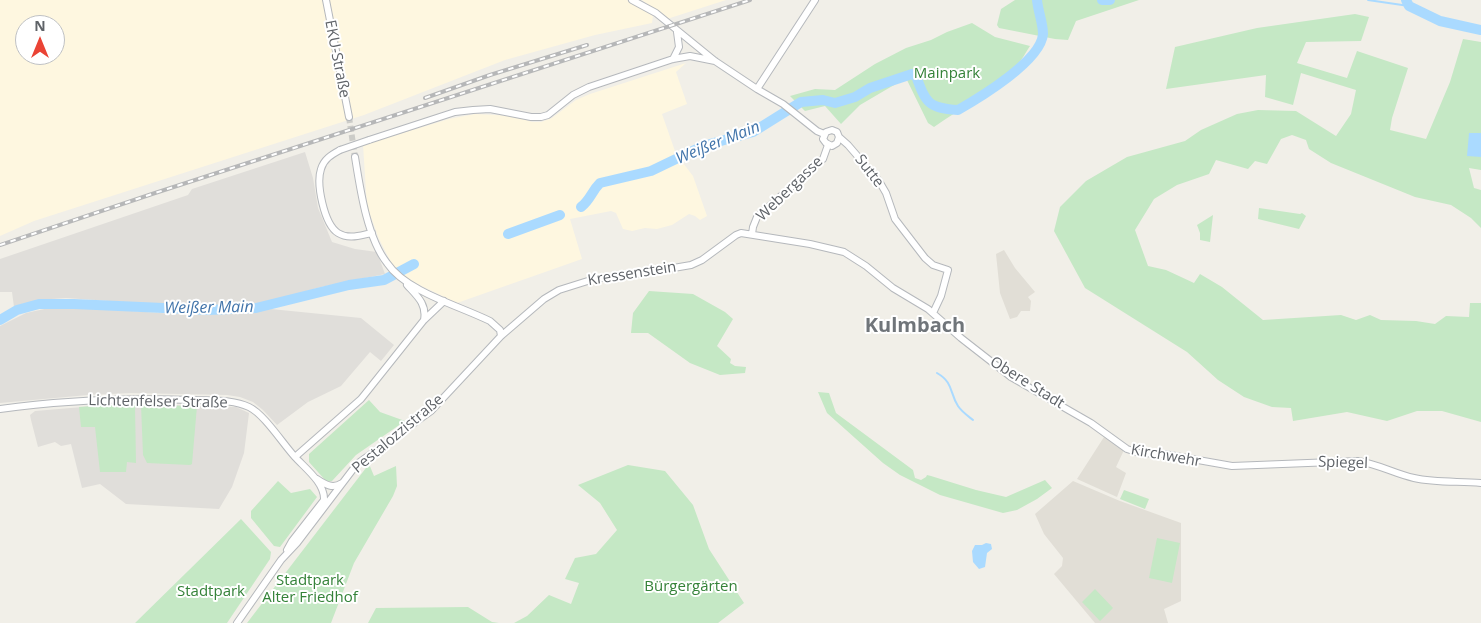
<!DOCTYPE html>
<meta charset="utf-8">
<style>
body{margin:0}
#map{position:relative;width:1481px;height:623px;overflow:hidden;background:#f1efe8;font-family:"Open Sans",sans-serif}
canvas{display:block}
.north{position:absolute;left:15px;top:15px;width:50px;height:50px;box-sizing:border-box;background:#fff;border:1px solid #bfc1c3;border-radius:50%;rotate:0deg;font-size:14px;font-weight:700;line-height:20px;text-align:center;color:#5f6368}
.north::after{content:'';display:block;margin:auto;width:18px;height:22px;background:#ea4335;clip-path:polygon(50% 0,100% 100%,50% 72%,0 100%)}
</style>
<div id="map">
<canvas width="1481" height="623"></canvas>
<div class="north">N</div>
</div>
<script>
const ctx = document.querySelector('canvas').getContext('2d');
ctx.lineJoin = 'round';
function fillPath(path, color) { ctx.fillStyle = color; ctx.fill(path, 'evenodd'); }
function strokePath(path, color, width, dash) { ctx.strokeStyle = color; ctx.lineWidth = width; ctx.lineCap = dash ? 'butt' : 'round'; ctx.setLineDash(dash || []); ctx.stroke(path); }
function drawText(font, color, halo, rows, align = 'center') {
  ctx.font = font + ' "Open Sans",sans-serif'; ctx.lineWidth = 4; ctx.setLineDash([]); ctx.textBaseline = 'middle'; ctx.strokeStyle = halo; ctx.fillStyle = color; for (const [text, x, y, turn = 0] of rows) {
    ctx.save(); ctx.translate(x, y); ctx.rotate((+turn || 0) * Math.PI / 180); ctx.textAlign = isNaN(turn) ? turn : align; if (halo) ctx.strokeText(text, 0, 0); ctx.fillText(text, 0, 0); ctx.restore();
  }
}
const commercial = new Path2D(`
 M0,0H627L653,16L652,23L595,35L505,60L364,115L34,221L0,236ZM25,25H55V55H25Z
 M642,0H726L667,19Z
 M686,63L676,72L687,104L662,114L676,154L693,176L707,216L700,220L695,216L689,214L672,225L657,229L645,228L632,231L623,229L616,213L611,211L570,219L582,259L457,303L407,279L393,266L379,239L367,206L363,145L449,119L475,114L514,116L532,122H541L552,118L576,100L590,94Z`);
const industrial = new Path2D(`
 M305,152L313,178L318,208L332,242L355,249L377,252L385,274L321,287L261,304L228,306H182L66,298L38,300L14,307L12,292H0V259L188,195L192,189Z
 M58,306L190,315L271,309L361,318L394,345L381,361L370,352L341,386L308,402L277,425L263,410L253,402L240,397L227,395L131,393L88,395L0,403V326L26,313Z
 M106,405H171L236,407L249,413L244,453L232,487L219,509L126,504L100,484L82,488L71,444L61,446L55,442L38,447L31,420L30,415L35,411Z`);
const education = new Path2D(`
 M1004,250L1015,268L1035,292L1028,297L1031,301L1030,311H1021L1017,317L1010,319L1000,293L996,254Z
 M1104,437L1124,450L1116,467L1126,473L1117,497L1077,479Z
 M1073,481L1120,501L1181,523V601L1164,609L1168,623H1095L1054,574L1062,566L1063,558L1044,534L1035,514Z`);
const green = new Path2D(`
 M1015,0H1139L1076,21L1068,40L1055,39L999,28L997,25L1001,9Z
 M1355,14L1369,17L1361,41L1306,42L1297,63L1347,78L1357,51L1408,68L1392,118L1390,130L1426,139L1450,82L1463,39L1481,42V170L1469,168L1474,188L1481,190V228L1471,218L1451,205L1415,197L1331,163L1309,149L1306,140L1292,135L1281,139L1267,164L1255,161L1248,169L1216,160L1209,174L1177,185L1154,199L1135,230L1148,266L1166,270L1194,283L1200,274L1222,287L1263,320L1341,315L1356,320L1370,315L1381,320L1416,321L1435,324L1446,316L1469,317L1470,303H1481V422L1442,411H1417L1387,421L1347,412L1293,421L1291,408L1272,407L1244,397L1218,380L1187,352L1085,288L1054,231L1060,207L1086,181L1127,157L1185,141L1201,130L1237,114L1258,110L1296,111L1336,136L1351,114L1356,90L1301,73L1293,105L1265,97L1266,75L1166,89L1175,47L1257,28Z
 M972,23L995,37L1030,46C1026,52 1022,60 1017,65C993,89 962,108 934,127L928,123L906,78L860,105L841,124L825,106L805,111L790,96L815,89L835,90L875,64L906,48L931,40L947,32Z
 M1259,208L1300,214L1302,213L1306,216L1299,229L1258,219Z
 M1213,215L1210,242L1200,240V233L1197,225Z
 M649,291L693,294L725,312L733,319L717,346L731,359L730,363L735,366L746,367L745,373L720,375L690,363L648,333H631L633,313Z
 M818,392L829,393L836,413L913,470L915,478L921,480L926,477L927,475L931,476L976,490L1006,497L1045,480L1052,488L1037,499L1017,510L1003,513L940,495L900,475L883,463L827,413Z
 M369,400L380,412L405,421L356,455L332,481H326L309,462V454Z
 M106,405H135L136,463L127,462L126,472H100L95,427H81L79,407Z
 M141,405L197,406L192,464L190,465L147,463L143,455Z
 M369,464L374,476L396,466L397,486L393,496L354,563L331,623H247Z
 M628,465L665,471L693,505L709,549L744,603L718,623H514L527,616L549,595L571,604L579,583L565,579L575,558L596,554L617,530L600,503L578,485Z
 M278,481L291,493L310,489L317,497L280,547L274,546L251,518V511Z
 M1124,490L1149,499L1145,509L1120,499Z
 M241,519L271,552L270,559L227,623H135Z
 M1157,538L1180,543L1172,583L1149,578Z
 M1095,589L1113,608L1100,621L1082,602Z
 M468,607L492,622L499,623H368L376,608Z`);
const water = new Path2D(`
 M1469,133H1481V157L1467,156Z
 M986,543L991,544L992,549L987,553L985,567L979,569L973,562L972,551L975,545H982Z`);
const stream = new Path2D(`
 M1368,0L1409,6
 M937,373C954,383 949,392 958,406C962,412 968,416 973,420`);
const river = new Path2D(`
 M1102,0H1110
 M1406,0L1409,6L1440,21L1481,30
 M581,207C591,199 591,192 600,183L651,171L703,146L753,132L801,102L823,100L835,103L855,97L870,88L912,74L916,76C926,103 928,108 958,110C979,98 1041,61 1043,34C1043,23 1038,11 1037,0
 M508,234L560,215
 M0,320L17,310L39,304H74L208,310L256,308L349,285L384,280L414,264`);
const tertiaryTunnel = new Path2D(`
 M349,117L355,157`);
const tertiary = new Path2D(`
 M326,0L349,117
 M632,0L656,13L715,61L757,89L783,104L817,131L824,134
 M673,59L679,47L677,32
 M757,89L815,0
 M839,137L837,143L832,146L826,143L823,139L826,132L832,130L837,132L839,137L848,145L879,181L886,193L895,219L925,258L933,265L948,270L941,296L933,313
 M369,140L455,112L473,110L490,109L531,117H541L548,115L573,95L589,87L673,59L690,56L715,61
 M340,150C331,155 324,159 321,169C316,184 324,224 338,233C349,240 361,235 372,233
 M355,157C360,188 367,238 387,263C395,275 407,283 420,290C442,302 467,310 490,321L500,330L501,336
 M752,234L753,227L757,217L823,159L828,145
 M407,285C417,296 427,304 424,320
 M0,409C64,400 128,398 193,400C211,401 232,399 249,407C264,414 283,444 295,457C305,468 325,483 324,500L292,541L287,550
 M295,457L361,399L424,320L444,301
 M317,479C326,485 333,489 342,483
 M237,623L281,560L297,543L357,464L431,411L501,336L544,299L559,290L594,279L644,273L691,265L702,260L736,235L741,233L810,244L844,252L866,266L893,288L928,309L961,338L1011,377L1091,423L1127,449L1139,453L1164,454L1232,466L1358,461C1378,464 1395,474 1414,478C1436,483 1459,481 1481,483`);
const rail = new Path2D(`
 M425,98L490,75L587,45
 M0,245L152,194L750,0`);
const tertiaryBridge = new Path2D(`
 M340,150L369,140`);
const streetNames = [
 ["EKU-Straße",337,59,79],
 ["Sutte",869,171,52],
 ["Webergasse",790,189,-44],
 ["Kressenstein",632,274,-9],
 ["Obere Stadt",1027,383,32],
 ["Lichtenfelser Straße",158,402,1],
 ["Pestalozzistraße",398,434,-40],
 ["Kirchwehr",1166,456,10],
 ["Spiegel",1343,463,2]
];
const parkNames = [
 ["Mainpark",947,74],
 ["Stadtpark",310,581],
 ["Alter Friedhof",310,598],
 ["Bürgergärten",691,587],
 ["Stadtpark",211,592]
];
const waterNames = [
 ["Weißer Main",718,143,-22],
 ["Weißer Main",209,308,-1]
];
const districtNames = [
 ["Kulmbach",915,326]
];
fillPath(commercial, '#fef7e0');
fillPath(industrial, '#e0deda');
fillPath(education, '#e1ded6');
fillPath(green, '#c5e8c5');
fillPath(water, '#aadaff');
strokePath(stream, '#aadaff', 2);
strokePath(river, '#aadaff', 10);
strokePath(tertiaryTunnel, '#ccccc8', 6, [6, 3]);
strokePath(tertiary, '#b5b8bc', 8);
strokePath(tertiary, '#fff', 6);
strokePath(rail, '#b6b7b8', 4);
strokePath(rail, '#fff', 2, [5.5]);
strokePath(tertiaryBridge, '#b5b8bc', 8, []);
strokePath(tertiaryBridge, '#fff', 6);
drawText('15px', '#5f6368', '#fff', streetNames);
drawText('15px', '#348238', '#fff', parkNames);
drawText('italic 16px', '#4174aa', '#fff', waterNames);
drawText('bold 20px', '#70757a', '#fff', districtNames);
</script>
